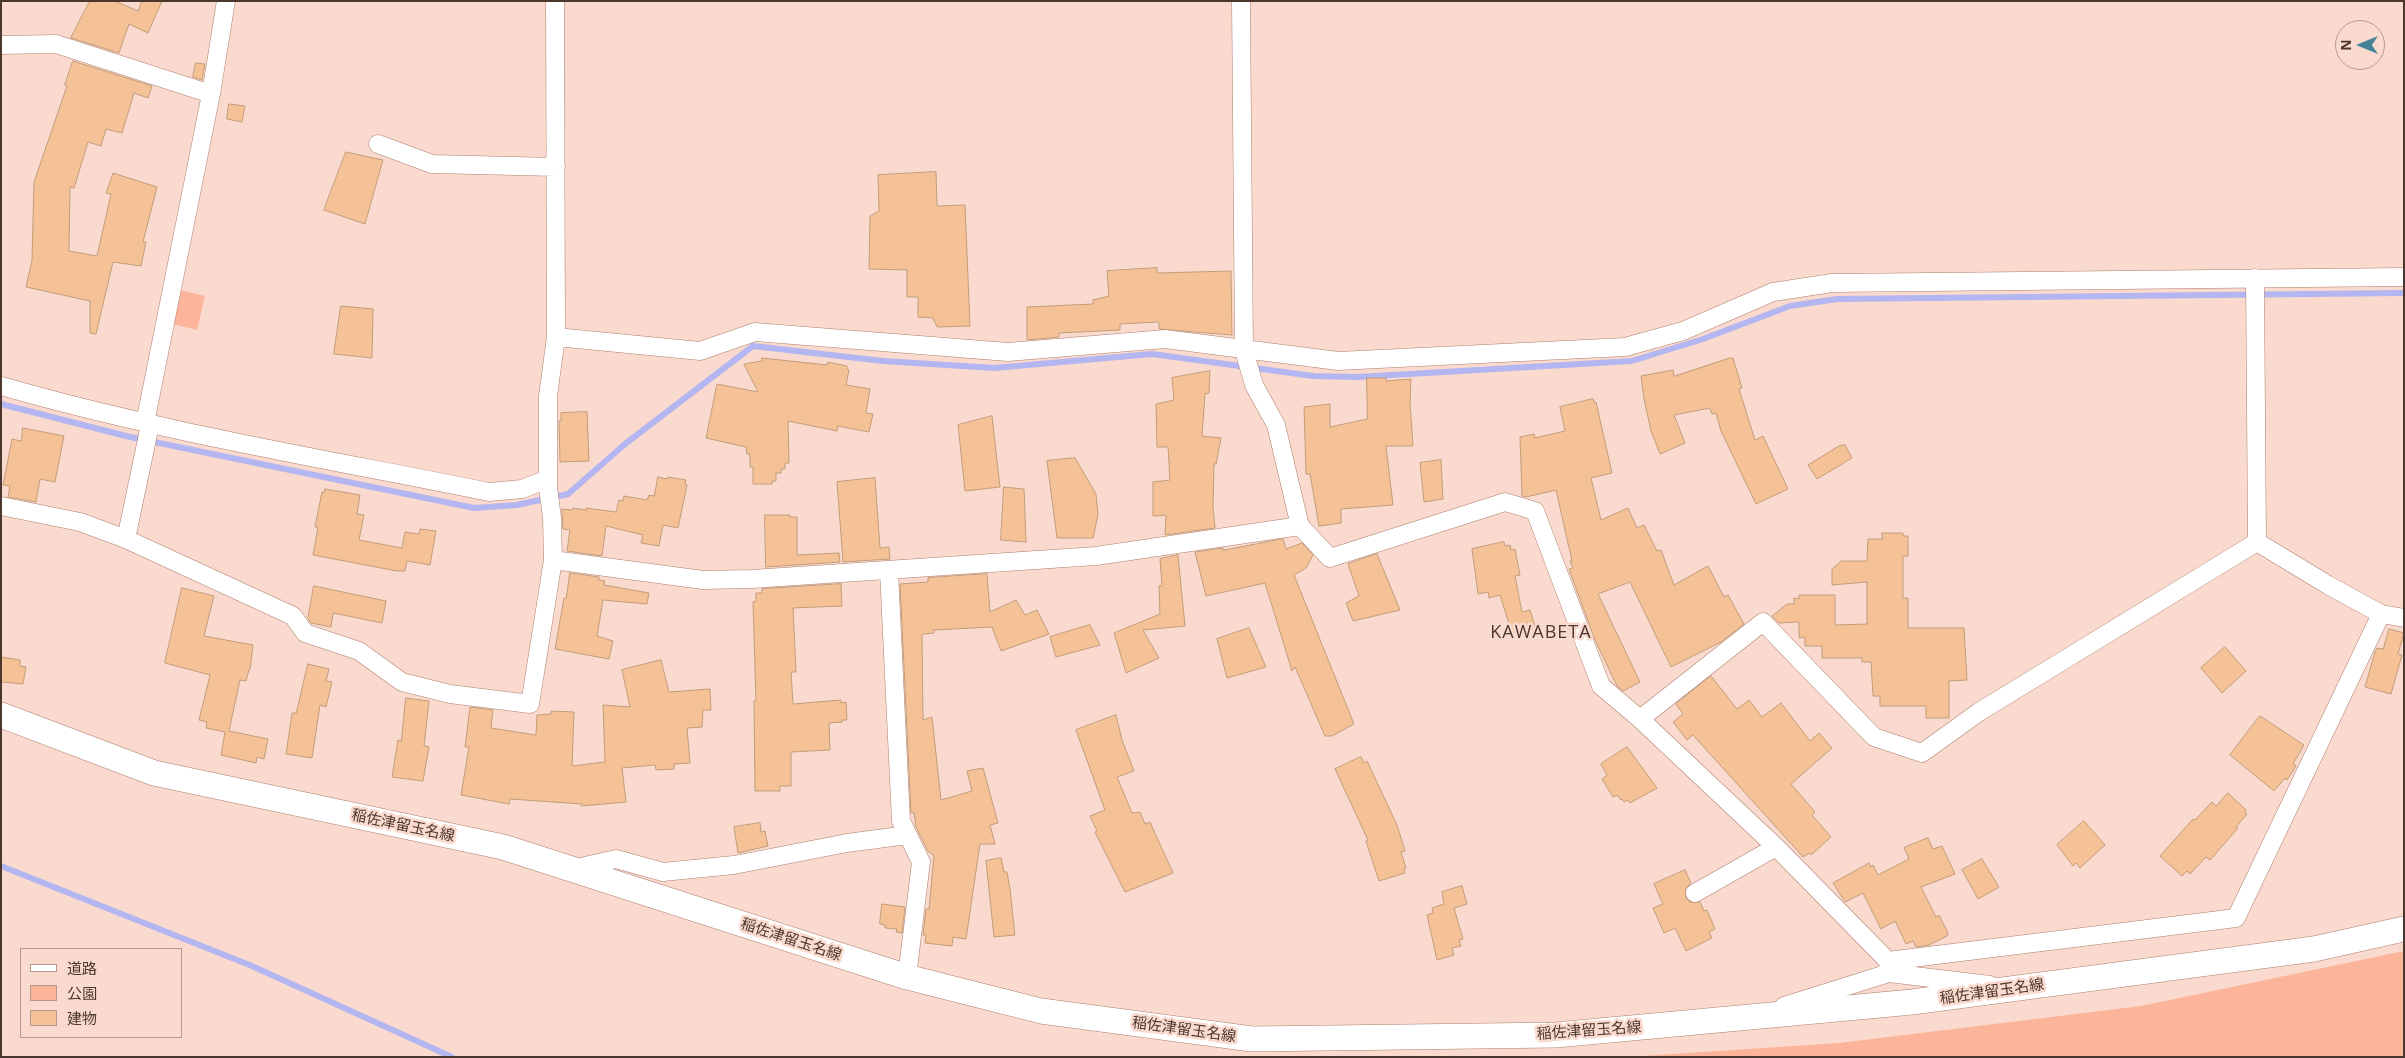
<!DOCTYPE html>
<meta charset="utf-8">
<style>
body{margin:0}
#map{position:relative;width:2405px;height:1058px;overflow:hidden;background:#fadace;font-family:"Open Sans","Noto Sans JP",sans-serif}
canvas{display:block}
.frame{position:absolute;inset:0;border:2px solid #4c372f;pointer-events:none}
.legend{position:absolute;left:20px;top:948px;width:162px;height:90px;box-sizing:border-box;background:#fadace;border:1px solid #b4998e;margin:0;padding:6px 9px;list-style:none;font-size:15px;color:#4c372f}
.legend li{display:flex;align-items:center;gap:10px;height:25px}
.legend b{width:25px;border:1px solid #b4998e}
.north{position:absolute;left:2335px;top:20px;width:50px;height:50px;box-sizing:border-box;background:#fadace;border:1px solid #b4998e;border-radius:50%;rotate:270deg;font-size:14px;font-weight:700;line-height:20px;text-align:center;color:#4c372f}
.north::after{content:'';display:block;margin:auto;width:18px;height:22px;background:#448398;clip-path:polygon(50% 0,100% 100%,50% 72%,0 100%)}
</style>
<div id="map">
<canvas width="2405" height="1058"></canvas>
<div class="frame"></div>
<ul class="legend">
<li><b style="height:6px;background:#fff"></b>道路</li>
<li><b style="height:14px;background:#fcb59a"></b>公園</li>
<li><b style="height:14px;background:#f4c296"></b>建物</li>
</ul>
<div class="north">N</div>
</div>
<script>
const ctx = document.querySelector('canvas').getContext('2d');
ctx.lineJoin = 'round';
function fillPath(path, color) { ctx.fillStyle = color; ctx.fill(path, 'evenodd'); }
function strokePath(path, color, width, dash) { ctx.strokeStyle = color; ctx.lineWidth = width; ctx.lineCap = dash ? 'butt' : 'round'; ctx.setLineDash(dash || []); ctx.stroke(path); }
function drawText(font, color, halo, rows, align = 'center') {
  ctx.font = font + ' "Open Sans","Noto Sans JP",sans-serif'; ctx.lineWidth = 5; ctx.setLineDash([]); ctx.textBaseline = 'middle'; ctx.strokeStyle = halo; ctx.fillStyle = color; for (const [text, x, y, turn = 0] of rows) {
    ctx.save(); ctx.translate(x, y); ctx.rotate((+turn || 0) * Math.PI / 180); ctx.textAlign = isNaN(turn) ? turn : align; if (halo) ctx.strokeText(text, 0, 0); ctx.fillText(text, 0, 0); ctx.restore();
  }
}
const green = new Path2D(`
 M177,289L205,296L197,330L169,323Z
 M2404,951V1057H1627L1839,1043L2141,1006Z`);
const stream = new Path2D(`
 M1,404L130,437L474,508L517,505L568,494L625,444L753,346L883,361L994,368L1152,354L1313,376L1358,377L1632,361L1703,339L1790,306L1837,299L2404,293
 M1,866L252,966L452,1057`);
const building = new Path2D(`
 M90,1H115L138,11L142,1H162L148,33L129,24L119,53L71,38Z
 M73,61L152,86L148,98L134,93L122,133L106,129L101,146L88,142L74,188L70,187L69,251L97,256L111,194L106,193L113,173L157,187L143,242H146L141,266L113,262L96,334L90,333V301L26,287L32,260L34,182L67,86L65,85Z
 M196,63L205,64L202,80L193,77Z
 M229,104L245,106L242,122L227,119Z
 M346,152L383,160L365,224L324,210Z
 M936,172L937,206L965,205L970,326L937,327L933,318L918,317V297H907V270L869,269L870,216L879,211L878,175Z
 M1157,268V273L1231,271L1232,335L1159,329V322L1120,324V330L1059,333V337L1027,340V307L1093,304V300L1109,296L1107,271Z
 M341,306L373,309L372,358L334,354Z
 M762,358L827,365L828,362L847,366V369L849,370L846,385L870,389L866,413L873,414L869,432L838,426L837,431L788,421L789,463H785V469H781V473H776V481H772V484H753V467H750V454H747L746,447L706,438L717,384L758,392L744,364L762,361Z
 M1730,358H1733L1742,388L1739,389L1755,440L1763,436L1788,489L1756,504L1721,431L1716,413L1712,414L1710,408L1674,415L1685,443L1660,454L1651,431L1644,399L1641,376L1673,370L1674,376Z
 M1210,371L1209,393L1205,394L1202,436L1221,438L1216,464H1214L1213,506L1215,528L1165,535L1166,515L1153,516V482L1170,480L1168,447H1157L1156,404L1174,400L1172,378Z
 M1367,378H1386V381L1411,379L1410,402L1413,446H1386L1393,505L1341,509V523L1319,526L1310,474H1306L1304,407L1330,404V427L1367,419Z
 M1593,399L1594,402H1596L1612,473L1591,478L1601,520L1628,508L1637,528L1644,525L1657,551L1661,550L1674,585L1708,566L1724,597L1728,595L1744,624L1721,642L1671,667L1630,582L1598,594L1640,682L1623,691L1617,686L1595,640L1569,569L1573,568L1570,561H1572L1556,490L1526,497L1522,496L1520,437L1534,434L1535,438L1565,431L1560,407Z
 M587,412L589,461L560,462L559,421H561V413Z
 M992,416L1000,487L965,491L958,425Z
 M23,428L64,436L55,482L40,479L36,502L8,497L10,486L3,485L12,439L21,441Z
 M1845,445L1852,458L1817,479L1808,465L1839,446Z
 M1075,458L1096,494L1098,515L1093,538H1057L1047,461Z
 M1441,460L1443,499L1424,502L1420,463Z
 M658,477L667,479L668,477L686,480L685,484L687,485L678,528L663,525L659,546L641,543L643,535L606,526L602,556L567,551L570,530L563,529L562,509L573,510V508L586,510V508L616,512L619,500L623,501L624,496L647,500L649,495L654,496Z
 M875,478L880,548L889,547L890,559L843,562L837,482Z
 M1004,487L1024,489L1026,542L1001,540Z
 M325,489L360,495L357,514L364,515L359,540L402,548L405,532L419,534L420,529L436,531L430,565L407,561L405,571H397L313,555L318,527H315L322,492H324Z
 M765,515H790V517H797V555L839,553L840,562L766,567Z
 M1882,533H1903V536H1908V556H1903V598H1908V628H1964L1967,680L1949,681V718H1926V706H1880V696H1873L1871,662H1862V658H1822V646H1805V637L1799,638V622L1779,623L1772,616L1787,604H1794V598L1799,599V595H1835V625L1867,624V582L1832,585V569L1841,561H1867L1868,539H1882Z
 M1283,539L1286,549L1302,543L1313,555L1306,568L1294,575L1354,724L1332,736H1325L1295,667L1292,671L1265,583L1206,596L1195,552L1223,548V550Z
 M1504,542L1505,546L1510,545L1511,550L1515,549L1520,575L1515,576L1522,612L1530,610L1536,629L1513,637L1500,595L1489,598L1488,592L1478,594L1472,549Z
 M1377,554L1400,610L1353,621L1346,603L1359,596L1348,564Z
 M1178,555L1185,626L1143,630L1159,658L1126,673L1114,633L1160,614L1159,586H1162L1160,559Z
 M570,573L599,577V580L605,581L604,585L649,593L647,604L603,600L597,636L613,641L609,659L555,649L564,598H566Z
 M987,574L990,612L1016,600L1025,615L1037,610L1049,634L1001,651L992,627L934,630V633L922,634L923,720L932,717L941,800L972,791L967,771L983,768L998,823L990,825L995,844H980L966,939L953,937L952,946L925,943L926,935H923L926,909H929L934,856L928,851L916,827L914,813H911L900,584L928,582V578Z
 M841,584L842,606L793,608L796,672H791L793,704L841,700V703L846,702L847,720H842V722L829,723L830,750L791,752V786H780V791H755L754,701H756L753,602L756,601V593H762V589Z
 M314,586L386,601L382,623L333,613L331,627L311,623L308,618Z
 M182,588L214,596L204,636L253,645L250,670H249L246,681L240,680L229,731L268,739L264,759L257,757L256,763L221,755L225,732L206,728L207,722L199,720L210,675L165,663Z
 M1090,625L1100,645L1056,657L1050,637Z
 M1249,628L1266,667L1227,678L1217,639Z
 M2389,629L2404,633L2398,654L2402,655L2391,694L2365,687L2375,652L2377,648L2383,649Z
 M2225,647L2246,671L2222,693L2201,668Z
 M1,657L20,660V666L26,667L23,684L1,682Z
 M661,660L669,692L710,689L711,710H703L702,727L687,728L690,763L674,764V769L656,770L655,765L622,768L626,802L581,806L582,804L510,799L509,804L461,795L469,747H465L470,707L493,710L491,728L536,735L537,715L551,714V711L574,712L572,766L605,762L603,705L630,707L622,670Z
 M308,664L329,669L326,681L332,682L326,707L320,705L312,758L286,754L292,713H296Z
 M1711,676L1737,709L1749,700L1762,717L1781,703L1810,741L1819,733L1832,748L1791,784L1815,812L1812,815L1831,837L1811,855L1809,853L1803,857L1693,735L1687,740L1673,722L1683,714L1676,704Z
 M406,698L429,701L424,746L429,747L423,781L392,777L398,740L401,741Z
 M1116,715L1122,740L1134,771L1117,777L1132,813L1140,812L1145,824L1150,822L1173,873L1125,892L1095,832L1097,831L1090,816L1105,810L1076,730Z
 M2260,716L2304,745L2293,764L2296,766L2287,780L2285,778L2274,791L2230,755Z
 M1627,747L1657,788L1630,803L1628,800L1624,802L1622,799L1621,800L1617,795L1613,797L1602,779L1607,775L1601,764Z
 M1361,757L1364,763L1367,761L1397,825L1405,851L1401,852L1406,868L1404,869L1405,873L1379,881L1366,841L1368,840L1335,769Z
 M2228,793L2246,810L2245,812L2247,814L2236,827L2238,828L2210,860L2206,857L2190,874L2187,871L2182,876L2160,856L2193,819L2195,820L2212,802L2216,806Z
 M2084,821L2105,845L2080,868L2076,863L2073,866L2057,845Z
 M760,823L761,832L765,831L768,846L738,853L734,827Z
 M1928,838L1933,849L1942,846L1955,874L1921,887L1936,917L1939,915L1948,933L1947,936L1929,945L1916,947L1913,941L1906,944L1895,921L1881,929L1863,893L1845,902L1833,883L1869,863L1871,867L1873,865L1878,875L1909,859L1904,848Z
 M1001,858L1004,872H1007L1010,889L1015,935L994,937L986,861Z
 M1982,859L1999,887L1978,899L1962,870Z
 M1685,870L1691,883L1686,888V898L1690,902H1700L1704,911L1707,910L1715,929L1709,932L1712,938L1686,951L1675,928L1664,933L1653,908L1663,904L1654,884Z
 M1462,886L1467,904L1454,908L1463,939L1459,940L1461,946L1452,948L1454,955L1437,960L1427,915L1433,913L1432,908L1444,904L1442,892Z
 M882,904L905,907L902,933L896,932L897,929L885,928V925L880,924Z`);
const minor = new Path2D(`
 M1241,1L1244,350L1254,385L1276,425L1300,526L1330,558L1505,502L1535,511L1601,686L1640,719L1776,847L1888,961L1889,973L1990,985
 M1,45L56,44L211,94
 M378,144L432,164L556,167
 M2255,278L2257,542
 M556,337L700,351L755,332L1008,352L1165,339L1338,361L1625,347L1683,331L1773,292L1832,283L2404,277
 M1,386C161,432 326,459 489,492L522,489L548,479
 M145,423L211,94L226,1
 M1,506L80,522L126,539L293,616L305,633L359,651L402,682L450,694L530,704L553,560L552,518L548,487V396L556,337L555,1
 M126,539L150,425
 M2257,542L2328,585L2381,614L2404,618
 M553,560L703,580L752,579L1096,556L1300,526
 M889,571L901,821L921,862L907,977
 M1640,719L1763,622L1874,737L1922,753L1979,712L2257,542
 M572,869L616,859L663,872L734,865L847,843L908,835
 M1695,893L1776,847
 M1888,961L2236,918L2381,614
 M1784,1006L1889,973`);
const secondary = new Path2D(`
 M1,715L154,773L503,847L907,977L1041,1011L1252,1039L1556,1035L1912,1002L2314,949L2404,929`);
const streetNames = [
 ["稲佐津留玉名線",403,826,12],
 ["稲佐津留玉名線",791,940,18],
 ["稲佐津留玉名線",1992,992,-8],
 ["稲佐津留玉名線",1184,1030,8],
 ["稲佐津留玉名線",1589,1031,-4]
];
const quarterNames = [
 ["KAWABETA",1541,633]
];
fillPath(green, '#fcb59a');
strokePath(stream, '#b3b6f0', 6);
fillPath(building, '#f4c296');
strokePath(building, '#c29c7a', 1);
strokePath(minor, '#ad7e6c', 19);
strokePath(secondary, '#ad7e6c', 26);
strokePath(minor, '#fff', 18);
strokePath(secondary, '#fff', 25);
drawText('15px', '#4c372f', '#fadace', streetNames);
ctx.letterSpacing = '1px';
drawText('18px', '#4c372f', '#fadace', quarterNames);
ctx.letterSpacing = '0px';
</script>
